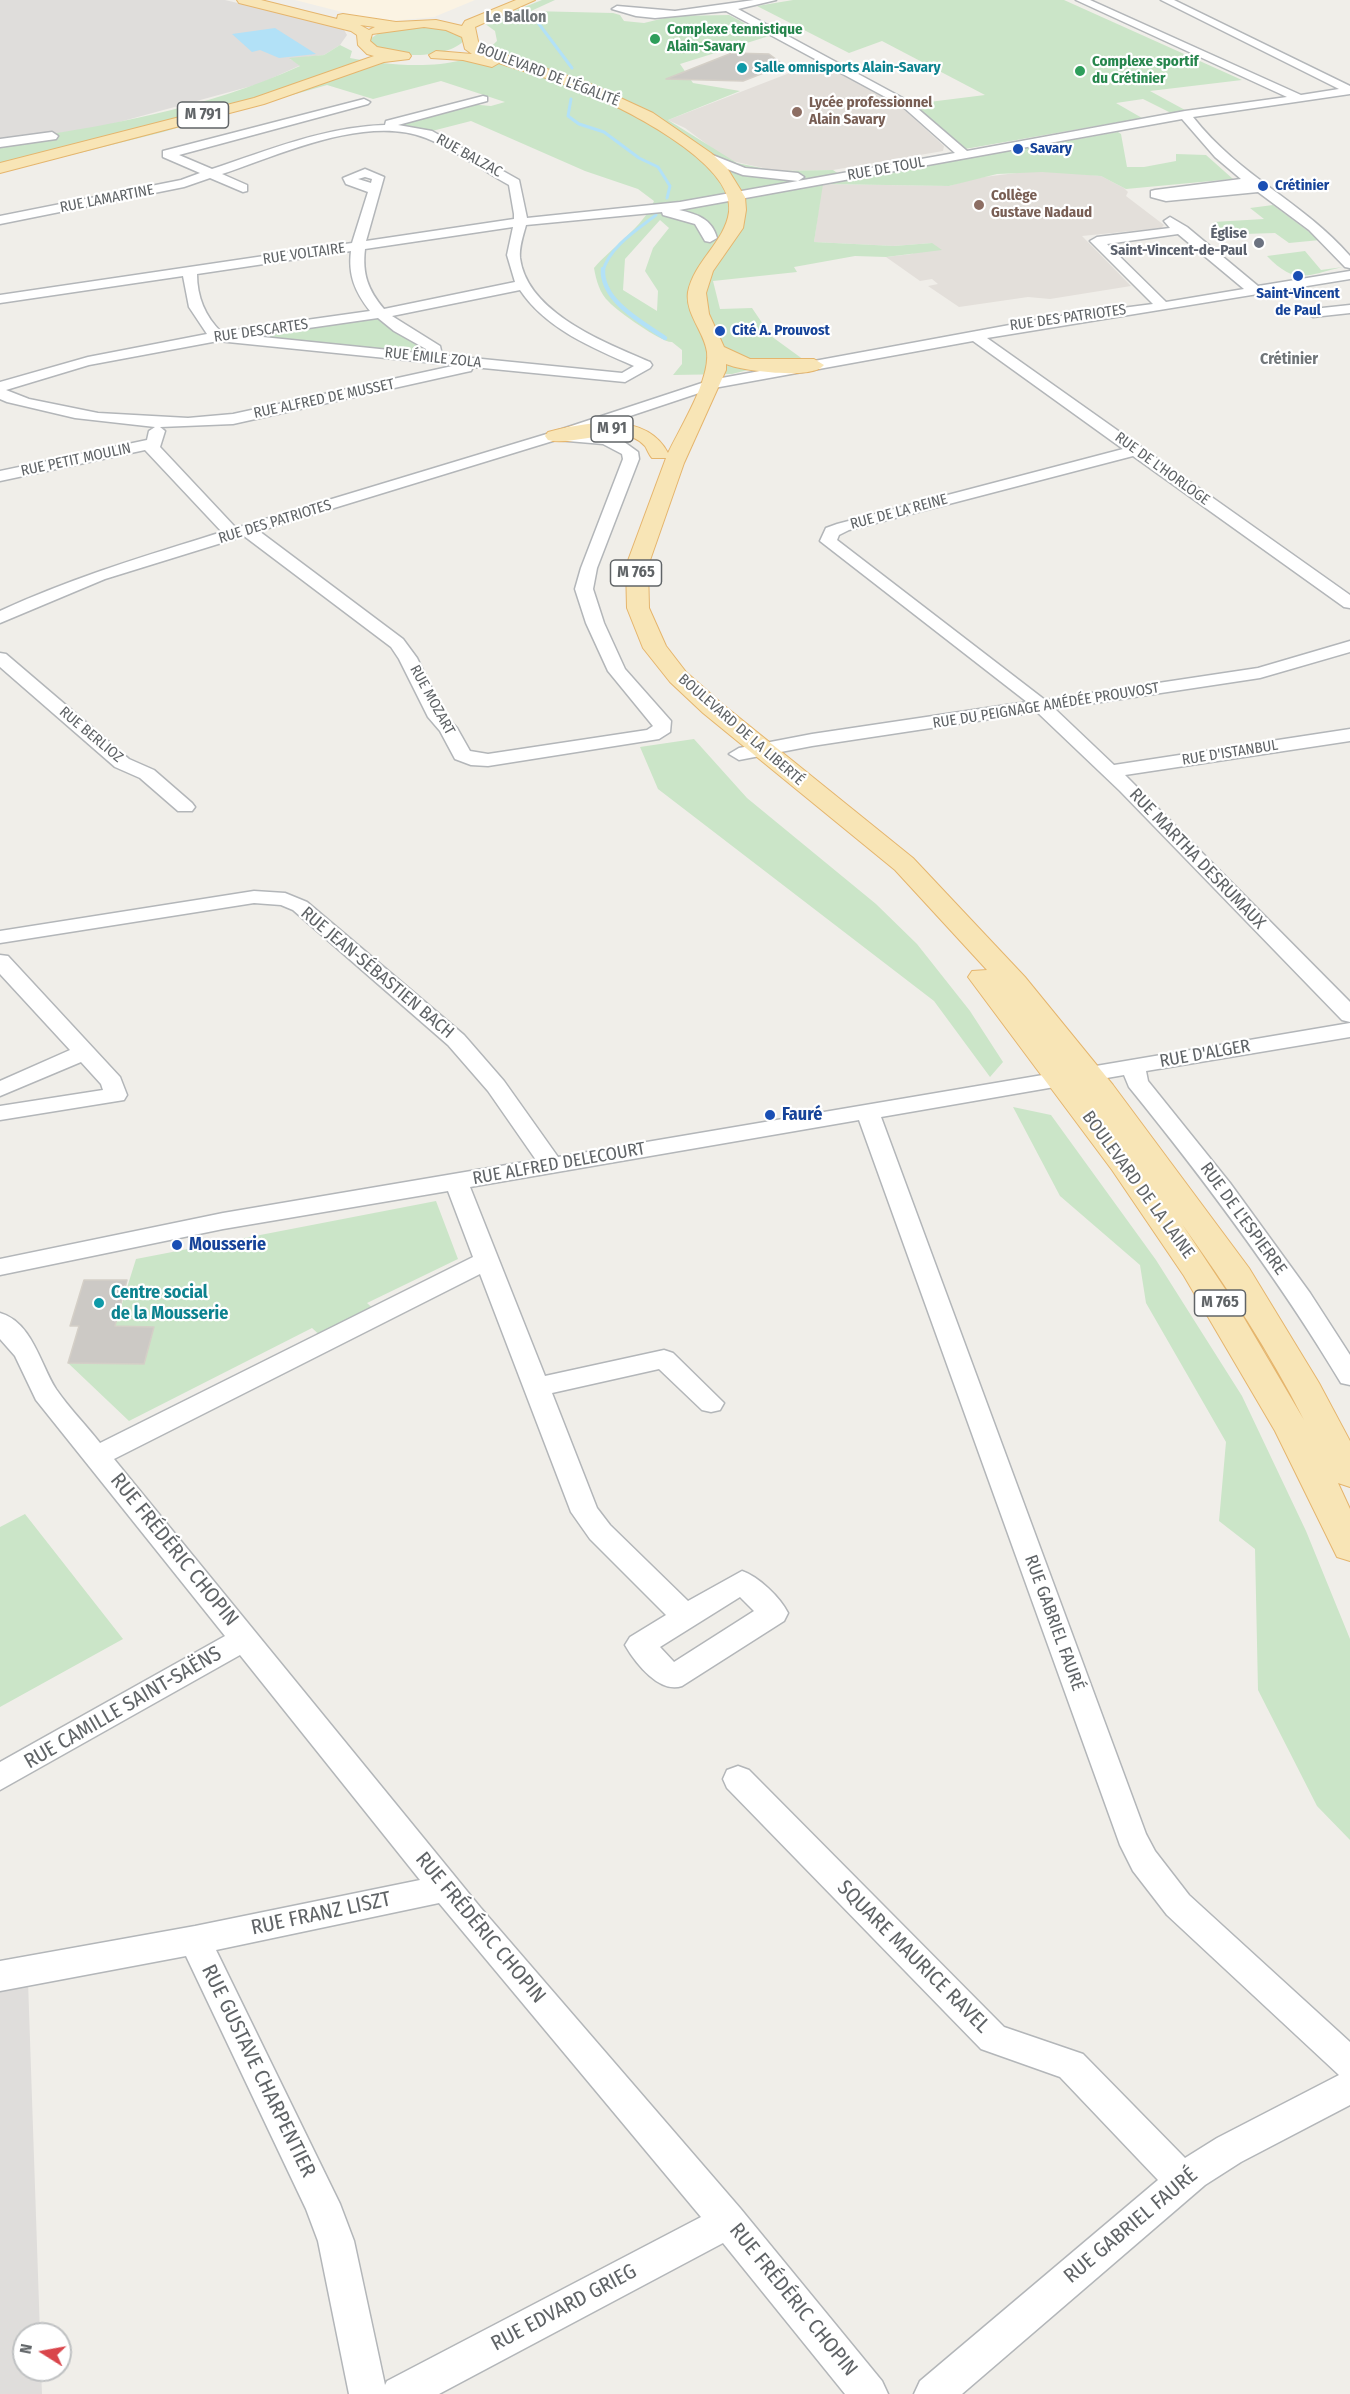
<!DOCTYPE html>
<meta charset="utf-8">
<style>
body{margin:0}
#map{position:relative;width:1350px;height:2394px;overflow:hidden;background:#f0eee9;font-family:"Fira Sans Condensed",sans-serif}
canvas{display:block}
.north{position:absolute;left:12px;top:2322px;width:60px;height:60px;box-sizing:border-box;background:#fff;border:2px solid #bfc1c2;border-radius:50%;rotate:281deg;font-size:16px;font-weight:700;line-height:24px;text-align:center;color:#606467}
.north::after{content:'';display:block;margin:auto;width:21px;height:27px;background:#d9454b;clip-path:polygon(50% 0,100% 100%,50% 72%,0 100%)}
</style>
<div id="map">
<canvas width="1350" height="2394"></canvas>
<div class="north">N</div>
</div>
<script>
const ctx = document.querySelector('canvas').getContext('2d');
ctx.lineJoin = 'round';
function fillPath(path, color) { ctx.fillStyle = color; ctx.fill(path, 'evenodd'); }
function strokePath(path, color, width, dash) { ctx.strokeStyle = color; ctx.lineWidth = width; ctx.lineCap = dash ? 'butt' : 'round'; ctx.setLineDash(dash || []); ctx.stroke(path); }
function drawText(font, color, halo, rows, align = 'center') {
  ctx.font = font + ' "Fira Sans Condensed",sans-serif'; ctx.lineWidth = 4.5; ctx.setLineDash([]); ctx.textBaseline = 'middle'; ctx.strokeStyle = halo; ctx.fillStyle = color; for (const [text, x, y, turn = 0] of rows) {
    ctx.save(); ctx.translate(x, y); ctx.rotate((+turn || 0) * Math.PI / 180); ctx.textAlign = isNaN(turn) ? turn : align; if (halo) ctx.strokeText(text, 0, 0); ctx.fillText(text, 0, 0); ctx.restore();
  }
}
const commercial = new Path2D(`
 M295,0H475L434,17L381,22Z`);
const industrial = new Path2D(`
 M0,0H225L343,28L347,35L340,45L324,55L290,59L301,65L259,84L101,127L0,142Z
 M28,1981L40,2334H24V2370H41L42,2394H0V1985Z`);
const education = new Path2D(`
 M818,62L898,104L944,146L943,151L833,170L776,171L728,160L685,128L668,120Z
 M1024,172H1062L1101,176L1124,188L1128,192L1126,196L1164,225L1161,228L1082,236L1131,286L1050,299L1028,297L959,307L928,286L938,284L932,279L920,281L886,257L912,254L932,243L894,246L814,242L822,184L949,186L976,178Z`);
const green = new Path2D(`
 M542,0H555L531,11L613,13L620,15L624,21L644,23L673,16L729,15L769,36L680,64L693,83L740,91L668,120L737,163L776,171L833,170L846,179L1118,132L1121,134L1127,167H1144L1176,161V154L1206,155L1233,179L1126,189L1101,176L1042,172L997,174L949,186L823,184L814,242L894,246L932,243L942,250L886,257L855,256L794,267L797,272L713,281L720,309L752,308L771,336L804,360L776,363L732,374L673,375L682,364V350L672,342C662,343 617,311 609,302C600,294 596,280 594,268C612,247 644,226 654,201L638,189L585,171L471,121L432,131L396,125L469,104L491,106L505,102L441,81L373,99L327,85L163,132L0,173V142C101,127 206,109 300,66L289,58L324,55L340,45L352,51L350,58C390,66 466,74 497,41L495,31L484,23ZM660,220L669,228L653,248L645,271L658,291L657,311L623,290L625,259Z
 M793,0H1064L1242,80L1150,91L1185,110L1171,113L1143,99L1116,103L1142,118L965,149L913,104L985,95L882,41L849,53L757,6Z
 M420,26L447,29L462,35L464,40C453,56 405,58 387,52C381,51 375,47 370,44V39L379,33Z
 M1273,205L1320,240L1289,243L1275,233L1244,234V237L1233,239L1213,222L1264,219L1250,208Z
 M1305,251L1321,270L1343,267C1306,275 1296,286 1267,256Z
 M380,317L430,355L241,336Z
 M694,739L747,798L876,904L917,944L970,1011L1003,1062L990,1077L934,1001L658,789L640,747Z
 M1013,1107L1051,1115L1156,1260L1242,1396L1306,1531L1350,1639V1840L1317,1806L1258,1690L1255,1549L1219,1521L1226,1442L1146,1303L1140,1265L1060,1196Z
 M436,1201L458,1259L367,1303L378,1313L325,1340L312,1328L129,1421L68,1363L144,1364L153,1327L115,1326L136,1259Z
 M25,1514L123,1639L0,1707V1527Z`);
const water = new Path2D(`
 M275,28L316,54L279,58L260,50L252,52L232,34Z`);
const streamFar1 = new Path2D(`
 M530,12L572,68
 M571,99L568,116L579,124L604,132L639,158L658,167L670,186L667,198
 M603,271C609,247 638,229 656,215`);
const stream = new Path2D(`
 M603,269C601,301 643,323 665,338`);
const building = new Path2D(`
 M732,53L769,54L784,65L743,81L666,79Z
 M84,1280H127L115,1326L154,1327L144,1364L68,1363L79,1326H70Z`);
const minor = new Path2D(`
 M754,0H776L738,9L910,102L967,151L1185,111L1287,97L1076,0H1090L1301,95L1339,89L1161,0H1174L1350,86V94L1193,117C1239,176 1303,202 1350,256V268L1345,267L1309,230L1258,192L1166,201L1151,197V191L1155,190L1241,179L1215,157L1182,119L679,210C697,214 712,219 717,238L710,242L705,241L695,224L663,215L662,212L526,225C523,236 519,247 520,258C527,313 606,343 650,362L652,365L650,368L625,382L473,367L471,371L466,372L233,424L160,427L165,431L160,447L236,528L550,433L711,380L1053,317L1153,304L1090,241L1097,237L1170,228L1164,221L1170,217L1187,227L1258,286L1350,271V279L987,338L1350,595V608L1344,607L1133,456L849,530L839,535L837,540L1045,700L1258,668L1350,641V652L1260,678L1055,709L1114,765L1350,729V741L1125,775L1350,1002V1022L1342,1020L1120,791L1037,712L812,746L739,760L729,754L739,748L812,734L1027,702L820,541L826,528L837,524L1123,449L973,341L714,388L582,432L620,439L638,452L639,459L597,568L593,589L604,623L625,669L671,721L670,732L659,739L488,766L471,765L455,759L440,731L428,717L399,659L391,647L244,536L105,579L0,623V611C74,577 145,556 222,532L145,450L0,481V471L147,440L149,431L155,427L75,418L7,402L0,399V382L88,357L207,334L189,307L183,276L0,303V295L352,243L368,192L346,184L343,178L365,169L384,177L366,241L514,219V214L509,185C482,170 454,149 426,138C366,114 279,155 222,174L247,185V191L243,192L210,178L184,187L0,224V216L181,180L200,173L163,157V151L364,99L370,102L368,104L179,155L212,169C269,150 324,127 385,125L386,121L483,96L487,97V101L398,125L432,131L519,180L527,218L680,202L955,153L902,106L726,11L655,18L636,16L612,9L617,6L675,11ZM365,177L372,179L371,183L358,179ZM513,227L507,255L515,282L384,309C368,290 362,274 365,249ZM1178,234L1244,289L1166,302L1107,244ZM351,251C348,275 355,292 370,311L221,332C205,316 197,297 197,274ZM520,290C546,329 593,348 634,366L622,373L442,355L440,346L392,316ZM378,318L394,331L426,349L428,354L253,336ZM218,341L435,363L457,365L233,414L188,418L98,413L29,399L6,390L89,365ZM556,440L603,444L622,454L623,459L581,568L575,589L586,623L608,671L653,726L647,730L488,754L470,751L457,728L445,715L417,658L403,639L259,531Z
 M52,132L58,136L56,139L0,147V139Z
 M705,152L745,168L798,173L804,177L798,181L743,175L701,159V153Z
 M1350,305V313L1313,317L1306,313L1313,309Z
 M0,653L6,654L129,759L154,770L192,803L195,807L192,811H178L140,778L115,767L0,667Z
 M254,891L285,893L307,902L464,1035L504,1081L558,1157L1350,1023V1037L1146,1071L1148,1081L1230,1183L1310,1293L1350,1355V1385L1341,1383C1278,1278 1206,1182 1129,1087L1124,1075L881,1117L1146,1834L1155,1851L1189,1895L1350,2042V2105L1241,2162L1205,2185L962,2394H914L920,2381L1158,2180L1060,2077L981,2049L727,1788L723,1779L727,1770L738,1766L749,1770L1004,2027L1083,2054L1185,2158L1217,2138L1339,2075L1167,1915L1133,1871L1120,1845L859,1120L470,1187L545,1376L664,1350L673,1353L724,1403L720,1410L711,1412L702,1410L659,1369L552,1393L597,1508L610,1525L688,1601L742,1571C759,1577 780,1597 788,1613L784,1621L682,1686C660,1694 636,1664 625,1645L630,1637L666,1615L590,1539L571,1512L480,1274L114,1459L480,1907L740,2208L882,2381L888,2394H845L723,2243L439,2394H349L318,2241L306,2209L186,1956L0,1991V1961L195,1926L420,1880L240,1655L0,1790V1762L225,1636L36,1400L15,1356L0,1339V1313C32,1322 40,1364 56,1389C69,1408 86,1425 100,1443L473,1257L448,1191L223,1229L0,1275V1259L223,1213L536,1160L488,1091L448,1045L293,910L281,905L254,903L0,943V931ZM740,1597L754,1611L674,1662L660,1647ZM439,1903L701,2217L387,2381L385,2385L354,2241L340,2204L216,1950Z
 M0,955L8,956L120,1077L127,1095L124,1100L0,1120V1106L103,1090L101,1084L81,1062L0,1096V1081L70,1050L0,974Z`);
const major = new Path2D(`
 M237,0H261L337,19L338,15L343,14L396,22L436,20L462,26L465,21L516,0H535L475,27L479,46L588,83L653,113L711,153L727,168L745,197L746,210L743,228L713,271L706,293L709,314L724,347L750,359H814L824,365C813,380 742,371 726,364V370L684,463L648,566L649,608L666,646L686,672L721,703L913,858L1025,977L1113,1085L1249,1268L1319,1383L1350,1441V1487L1338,1483L1350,1509V1561L1337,1557L1275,1431L1184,1276L1112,1170L968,977L972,971L987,970L895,870L703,713L670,682L643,648L627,608L626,566L666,458H652C649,455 647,449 645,446C624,421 574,447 548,440L545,436L548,432C587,422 646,411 668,453C681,426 710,380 707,352C704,331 685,314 688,292C694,261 725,242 729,212C736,162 616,104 577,89C552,79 525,72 499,63L492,67L463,60L431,58L429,55L436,51L472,54L465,49L462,37L446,30L424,27L372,34L370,41L377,47L409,53L411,56L409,59L384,62L264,104L0,173V163L254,98L374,56L367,54L358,45L357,35L351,31L239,3ZM360,25L375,27L369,30ZM1182,1224C1227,1287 1269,1351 1304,1420L1241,1313Z`);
const markers = [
 [655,39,6,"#2e9e5b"],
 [742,68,6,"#0f9aa8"],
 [1080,71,6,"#2e9e5b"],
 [797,112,6,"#8d6e63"],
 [1018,149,6,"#1a4fb4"],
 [1263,186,6,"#1a4fb4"],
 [979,205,6,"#8d6e63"],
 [1259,243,6,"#6b7280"],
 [1298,276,6,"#1a4fb4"],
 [720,331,6,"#1a4fb4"],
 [770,1115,6,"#1a4fb4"],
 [177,1245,6,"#1a4fb4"],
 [99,1303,6,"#0f9aa8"]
];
const farLeisurenames = [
 ["Complexe tennistique",667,30],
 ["Alain-Savary",667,47],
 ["Complexe sportif",1092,62],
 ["du Crétinier",1092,79]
];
const farCulturenames = [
 ["Salle omnisports Alain-Savary",754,68]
];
const farStreetnames = [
 ["BOULEVARD DE L'ÉGALITÉ",548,75,21],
 ["RUE BALZAC",469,156,29],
 ["RUE DE TOUL",886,169,-10],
 ["RUE LAMARTINE",107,199,-11],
 ["RUE VOLTAIRE",304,254,-8],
 ["RUE DES PATRIOTES",1068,318,-8],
 ["RUE DESCARTES",261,331,-8],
 ["RUE ÉMILE ZOLA",433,358,6],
 ["RUE ALFRED DE MUSSET",324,399,-12],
 ["RUE PETIT MOULIN",76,460,-12],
 ["RUE DE L'HORLOGE",1162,469,36],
 ["RUE DE LA REINE",899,512,-15],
 ["RUE DES PATRIOTES",275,522,-17],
 ["RUE MOZART",432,700,61],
 ["RUE DU PEIGNAGE AMÉDÉE PROUVOST",1046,706,-9],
 ["BOULEVARD DE LA LIBERTÉ",741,730,41],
 ["RUE BERLIOZ",91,735,40],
 ["RUE D'ISTANBUL",1230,753,-9]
];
const farEducationnames = [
 ["Lycée professionnel",809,103],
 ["Alain Savary",809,120],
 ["Collège",991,196],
 ["Gustave Nadaud",991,213]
];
const farTransitnames = [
 ["Savary",1030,149],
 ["Crétinier",1275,186],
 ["Saint-Vincent",1298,294,"center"],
 ["de Paul",1298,311,"center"],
 ["Cité A. Prouvost",732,331]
];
const farWorshipnames = [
 ["Église",1247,234],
 ["Saint-Vincent-de-Paul",1247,251]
];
const farNeighbourhoodnames = [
 ["Le Ballon",516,18],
 ["Crétinier",1289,360]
];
const shields = [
 [203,115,51],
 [612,429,42],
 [636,573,51],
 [1220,1303,51]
];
const shieldNames = [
 ["M 791",203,115],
 ["M 91",612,429],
 ["M 765",636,573],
 ["M 765",1220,1303]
];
const streetNames = [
 ["RUE MARTHA DESRUMAUX",1197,859,46],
 ["RUE JEAN-SÉBASTIEN BACH",377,973,40],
 ["RUE D'ALGER",1205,1054,-10],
 ["RUE ALFRED DELECOURT",559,1164,-10],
 ["BOULEVARD DE LA LAINE",1138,1185,54],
 ["RUE DE L'ESPIERRE",1243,1219,54],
 ["RUE GABRIEL FAURÉ",1054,1623,70]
];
const transitNames = [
 ["Fauré",782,1115],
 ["Mousserie",189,1245]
];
const cultureNames = [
 ["Centre social",111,1293],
 ["de la Mousserie",111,1314]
];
const nearStreetnames = [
 ["RUE FRÉDÉRIC CHOPIN",174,1550,51],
 ["RUE CAMILLE SAINT-SAËNS",123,1708,-30],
 ["RUE FRANZ LISZT",321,1914,-12],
 ["RUE FRÉDÉRIC CHOPIN",480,1928,50],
 ["SQUARE MAURICE RAVEL",913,1957,45],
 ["RUE GUSTAVE CHARPENTIER",258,2071,64],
 ["RUE GABRIEL FAURÉ",1131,2226,-40],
 ["RUE FRÉDÉRIC CHOPIN",793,2300,51],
 ["RUE EDVARD GRIEG",564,2308,-28]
];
fillPath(commercial, '#fbf3e3');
fillPath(industrial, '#dfdddb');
fillPath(education, '#e3dfda');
fillPath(green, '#cbe5c8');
fillPath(water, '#b2e1f7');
strokePath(streamFar1, '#b2e1f7', 3);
strokePath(stream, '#b2e1f7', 4.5);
fillPath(building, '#ccc9c5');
strokePath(building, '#d4cfc7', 1.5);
strokePath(minor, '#b3b6b9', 3);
strokePath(major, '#e5b56d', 2);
fillPath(minor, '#fff');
fillPath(major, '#f8e5b6');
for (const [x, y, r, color] of markers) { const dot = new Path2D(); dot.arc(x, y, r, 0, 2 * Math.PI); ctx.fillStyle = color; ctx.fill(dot); strokePath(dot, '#fff', 2); }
drawText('bold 15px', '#27864d', '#fff', farLeisurenames, 'left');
drawText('bold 15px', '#0d838f', '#fff', farCulturenames, 'left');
drawText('15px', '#606467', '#fff', farStreetnames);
drawText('bold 15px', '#785e54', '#fff', farEducationnames, 'left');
drawText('bold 15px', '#164399', '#fff', farTransitnames, 'left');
drawText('bold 15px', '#5b616d', '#fff', farWorshipnames, 'right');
drawText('bold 16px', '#717679', '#fff', farNeighbourhoodnames);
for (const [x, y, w] of shields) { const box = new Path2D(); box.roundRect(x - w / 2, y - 13, w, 26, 4.5); ctx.fillStyle = '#fff'; ctx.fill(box); strokePath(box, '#606467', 1.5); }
drawText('bold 16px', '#606467', null, shieldNames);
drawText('18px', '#606467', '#fff', streetNames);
drawText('bold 18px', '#164399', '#fff', transitNames, 'left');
drawText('bold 18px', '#0d838f', '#fff', cultureNames, 'left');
drawText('21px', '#606467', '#fff', nearStreetnames);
</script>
